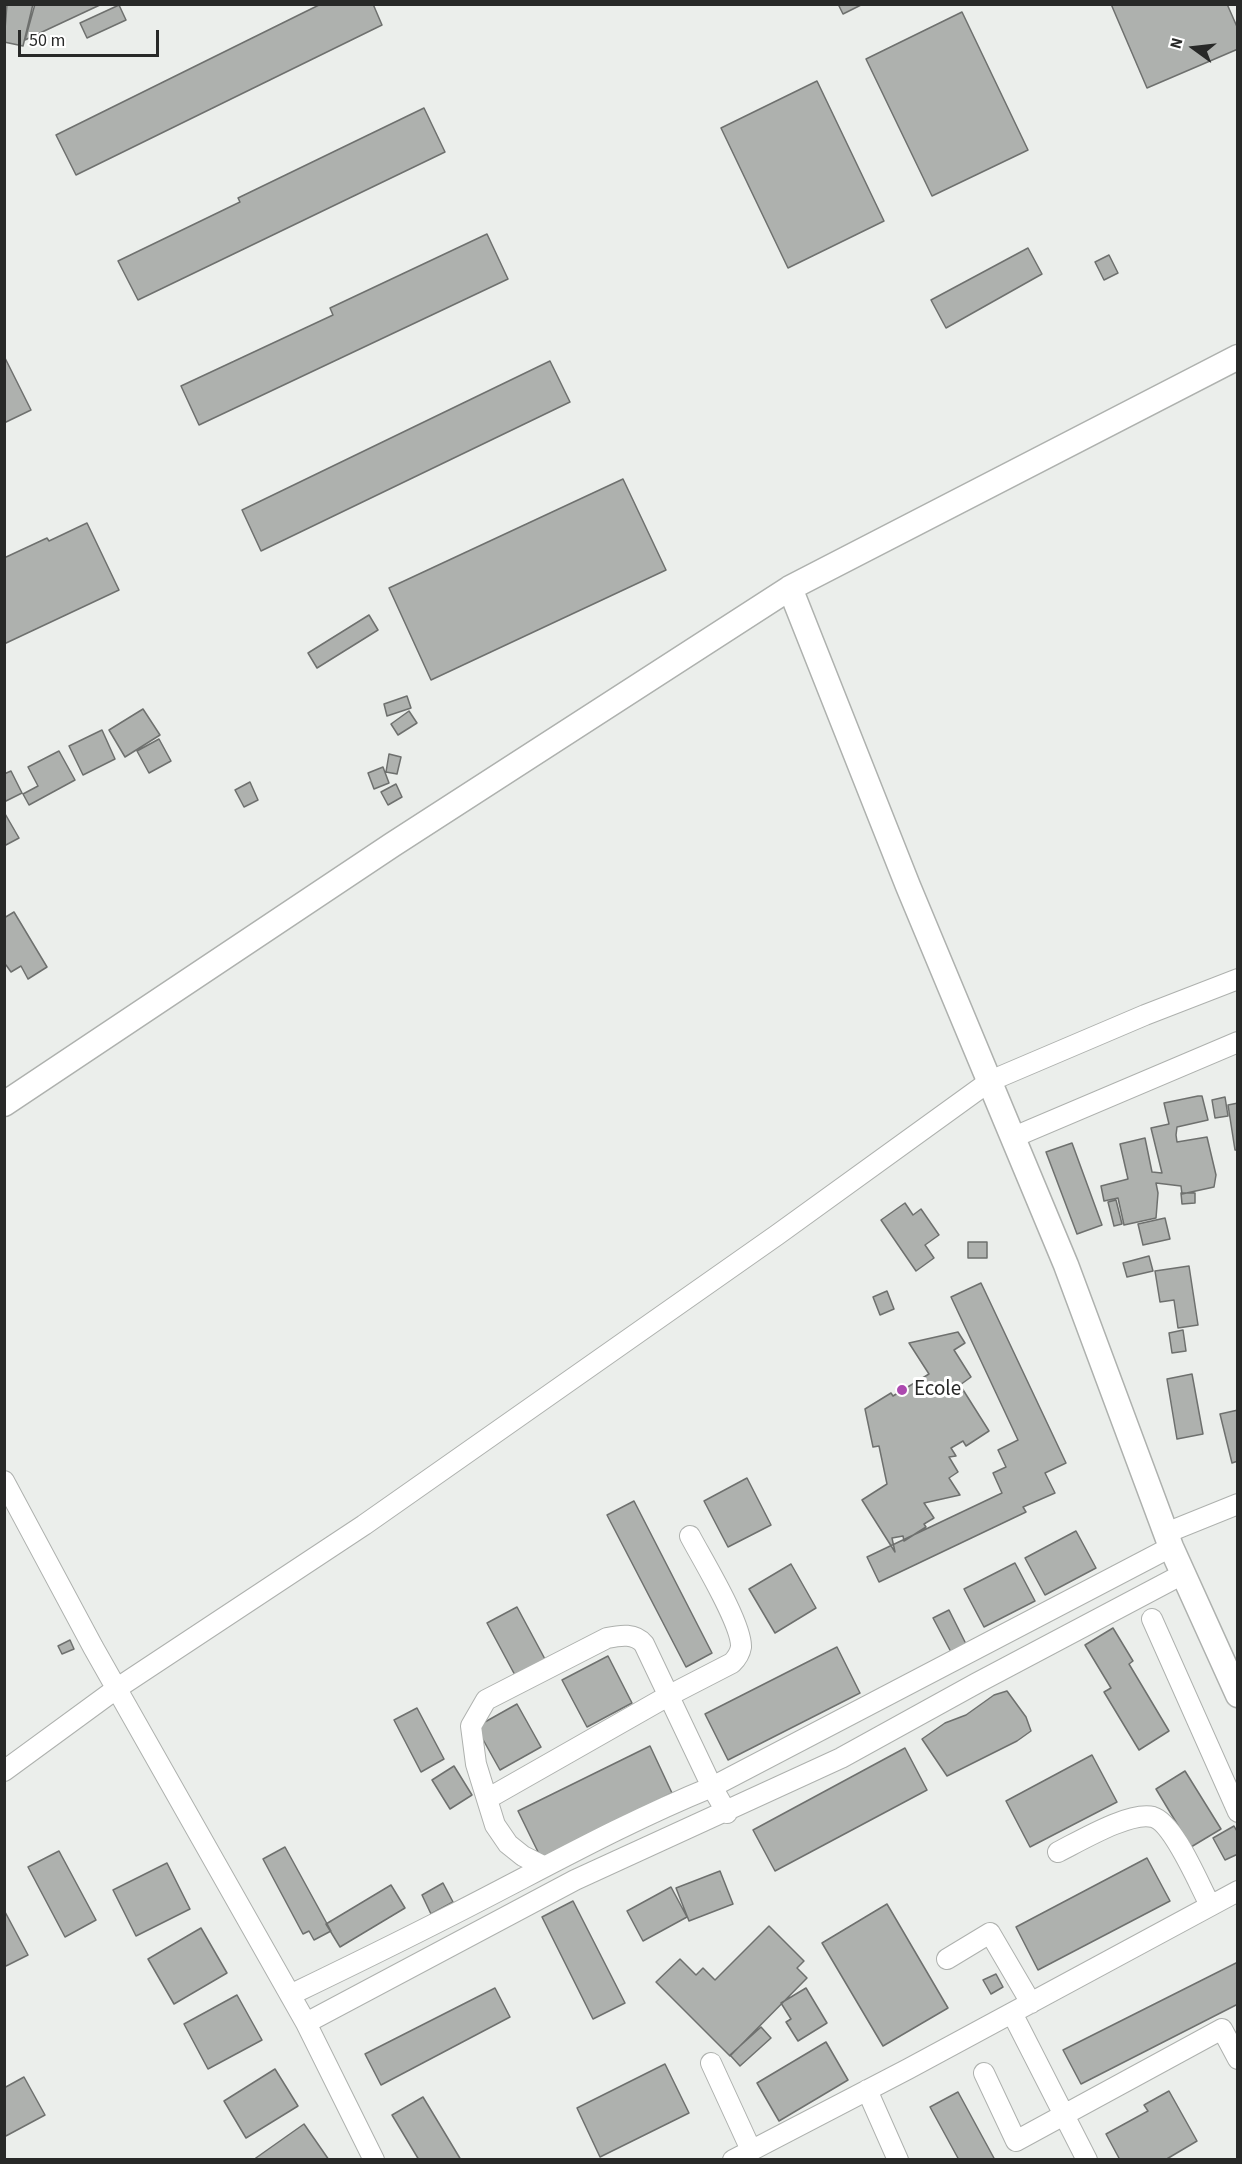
<!DOCTYPE html>
<style>
body{margin:0}
#map{position:relative;width:1242px;height:2164px;overflow:hidden;background:#ebeeeb;font-family:"Source Sans 3",sans-serif}
canvas{display:block}
.frame{position:absolute;inset:0;border:6px solid #282928;pointer-events:none}
.north{position:absolute;left:1164px;top:18px;width:60px;height:60px;-webkit-text-stroke:4px #fff;paint-order:stroke;rotate:285deg;font-size:16px;font-weight:700;line-height:24px;text-align:center;color:#282928}
.north::after{content:'';display:block;margin:auto;width:21px;height:27px;background:#282928;clip-path:polygon(50% 0,100% 100%,50% 72%,0 100%)}
.scale{position:absolute;left:18px;top:30px;width:141px;height:27px;box-sizing:border-box;border:3px solid #282928;border-top:0;padding-left:8px;font-size:18px;line-height:21px;white-space:nowrap;color:#282928;-webkit-text-stroke:4px #fff;paint-order:stroke}
</style>
<div id="map">
<canvas width="1242" height="2164"></canvas>
<div class="frame"></div>
<div class="north">N</div>
<div class="scale">50 m</div>
</div>
<script>
const ctx = document.querySelector('canvas').getContext('2d');
ctx.lineJoin = 'round';
function fillPath(path, color) { ctx.fillStyle = color; ctx.fill(path, 'evenodd'); }
function strokePath(path, color, width, dash) { ctx.strokeStyle = color; ctx.lineWidth = width; ctx.lineCap = dash ? 'butt' : 'round'; ctx.setLineDash(dash || []); ctx.stroke(path); }
function drawText(font, color, halo, rows, align = 'center') {
  ctx.font = font + ' "Source Sans 3",sans-serif'; ctx.lineWidth = 6; ctx.setLineDash([]); ctx.textBaseline = 'middle'; ctx.strokeStyle = halo; ctx.fillStyle = color; for (const [text, x, y, turn = 0] of rows) {
    ctx.save(); ctx.translate(x, y); ctx.rotate((+turn || 0) * Math.PI / 180); ctx.textAlign = isNaN(turn) ? turn : align; if (halo) ctx.strokeText(text, 0, 0); ctx.fillText(text, 0, 0); ctx.restore();
  }
}
const building = new Path2D(`
 M7,4H33L23,46L4,42Z
 M35,4H102L25,40Z
 M321,4H373L382,25L76,175L56,135Z
 M838,4H863L843,14Z
 M1111,4H1227L1238,29V49L1147,88Z
 M119,5L126,20L87,38L80,23Z
 M962,12L1028,150L932,196L866,59Z
 M817,81L884,221L788,268L721,128Z
 M424,108L445,152L138,300L118,261L240,202L238,198Z
 M487,234L508,279L199,425L181,386L333,315L330,308Z
 M1028,248L1042,274L946,328L931,300Z
 M1109,255L1118,273L1104,280L1095,262Z
 M4,356L31,410L4,423Z
 M550,361L570,402L261,551L242,510Z
 M623,479L666,570L431,680L389,588Z
 M87,523L119,590L4,644V558L47,538L49,541Z
 M369,615L378,630L317,668L308,653Z
 M407,696L411,708L387,716L384,704Z
 M143,709L160,735L125,757L109,730Z
 M409,711L417,723L398,735L391,724Z
 M102,730L115,759L83,775L69,746Z
 M159,739L171,761L149,773L137,751Z
 M59,751L75,780L29,805L23,794L38,786L28,767Z
 M389,754L401,757L397,774L386,772Z
 M383,767L389,783L374,789L368,773Z
 M11,771L22,793L4,802V774Z
 M250,782L258,800L244,807L235,790Z
 M396,784L402,797L388,805L381,792Z
 M4,812L19,838L4,846Z
 M14,912L47,967L28,979L21,966L11,972L6,965L4,966V918Z
 M1198,1096H1202L1208,1120L1177,1127L1176,1135L1177,1142L1207,1137L1216,1175L1214,1187L1182,1194L1181,1186L1156,1183L1158,1193L1156,1218L1124,1225L1118,1198L1104,1201L1101,1186L1128,1179L1120,1144L1145,1138L1152,1172L1162,1173L1151,1128L1169,1124L1164,1103Z
 M1225,1097L1228,1116L1215,1118L1212,1100Z
 M1238,1103V1150H1235L1228,1105Z
 M1072,1143L1102,1225L1077,1234L1046,1152Z
 M1181,1193H1195V1203L1182,1204Z
 M1116,1200L1122,1224L1114,1226L1108,1202Z
 M905,1203L913,1215L921,1209L939,1235L925,1245L934,1258L916,1271L881,1220Z
 M1165,1218L1170,1239L1143,1245L1138,1224Z
 M968,1242H987V1258H968Z
 M1149,1256L1153,1271L1127,1277L1123,1263Z
 M1189,1266L1198,1325L1178,1328L1174,1300L1160,1302L1155,1271Z
 M981,1283L1066,1463L1045,1473L1055,1493L1023,1507L1026,1512L879,1582L867,1557L1002,1493L993,1473L1006,1467L998,1450L1018,1440L951,1297Z
 M887,1291L894,1309L880,1315L873,1297Z
 M1183,1330L1186,1351L1172,1353L1169,1333Z
 M958,1332L965,1343L954,1350L971,1377L960,1385L989,1431L966,1446L963,1441L951,1448L956,1456L949,1457L958,1472L949,1478L960,1495L924,1503L934,1518L924,1524L926,1527L904,1541L903,1536L892,1538L895,1552L862,1500L887,1484L879,1446L873,1447L865,1409L891,1393L893,1396L929,1374L909,1343Z
 M1192,1374L1203,1434L1177,1439L1167,1379Z
 M1238,1410V1461L1232,1463L1220,1414Z
 M747,1478L771,1525L728,1547L704,1501Z
 M634,1501L712,1653L686,1667L607,1515Z
 M1076,1531L1096,1568L1045,1595L1025,1558Z
 M1015,1563L1035,1601L984,1627L964,1589Z
 M791,1564L816,1608L775,1633L749,1589Z
 M517,1607L546,1661L516,1677L487,1623Z
 M949,1610L966,1644L951,1652L933,1618Z
 M1113,1628L1133,1661L1129,1664L1169,1731L1139,1750L1104,1692L1111,1688L1085,1645Z
 M70,1640L74,1649L62,1654L58,1646Z
 M837,1647L860,1693L728,1760L705,1714Z
 M608,1656L632,1703L587,1727L562,1680Z
 M1007,1691L1026,1717L1031,1731L1017,1741L947,1776L922,1739L945,1723L966,1715L994,1695Z
 M517,1704L541,1747L500,1770L476,1727Z
 M417,1708L444,1759L421,1772L394,1720Z
 M650,1746L672,1793L541,1858L518,1811Z
 M905,1748L927,1790L775,1871L753,1830Z
 M1092,1755L1117,1802L1030,1847L1006,1801Z
 M454,1766L472,1795L450,1809L432,1780Z
 M1185,1771L1221,1829L1191,1847L1156,1789Z
 M1234,1826L1238,1833V1854L1225,1860L1213,1838Z
 M285,1847L331,1931L314,1940L309,1931L303,1934L263,1859Z
 M59,1851L96,1920L65,1937L28,1867Z
 M1147,1858L1170,1901L1038,1970L1016,1927Z
 M167,1863L190,1909L136,1936L113,1890Z
 M720,1871L733,1904L689,1921L676,1888Z
 M443,1883L453,1902L431,1914L422,1895Z
 M391,1885L405,1908L340,1947L326,1924Z
 M671,1887L687,1917L643,1941L627,1911Z
 M573,1901L625,2003L593,2019L542,1917Z
 M887,1904L948,2008L883,2046L822,1943Z
 M4,1910L28,1955L4,1967Z
 M769,1926L804,1961L797,1968L807,1978L730,2056L656,1982L680,1959L696,1975L703,1968L715,1980Z
 M201,1928L227,1973L174,2004L148,1959Z
 M1238,1962V2004L1081,2084L1063,2050Z
 M996,1974L1003,1987L991,1994L983,1980Z
 M495,1988L510,2017L381,2085L365,2054Z
 M806,1988L827,2023L798,2041L786,2022L791,2019L781,2003Z
 M237,1995L262,2040L208,2069L184,2024Z
 M761,2027L771,2038L740,2066L730,2055Z
 M826,2042L848,2080L779,2121L757,2083Z
 M665,2064L689,2113L600,2157L577,2108Z
 M275,2069L298,2106L246,2138L224,2101Z
 M24,2077L45,2115L4,2137V2088Z
 M1169,2091L1197,2141L1165,2160H1120L1106,2134L1148,2111L1144,2105Z
 M958,2092L995,2160H959L930,2107Z
 M423,2097L461,2160H419L392,2115Z
 M304,2124L329,2160H253Z`);
const minor = new Path2D(`
 M1014,1137L1238,1042
 M4,1481L93,1647L306,2023L374,2160
 M1166,1533L1238,1504
 M1152,1619L1238,1812
 M4,1771L116,1689L364,1525L777,1235L990,1081L1145,1015L1238,979
 M487,1799L668,1696L732,1663C737,1658 740,1653 741,1647C742,1624 702,1559 690,1536
 M1058,1852C1080,1841 1130,1811 1153,1817C1174,1823 1199,1885 1210,1905
 M543,1866L523,1856L508,1844L495,1825L476,1764L471,1726L486,1700L607,1638C621,1635 635,1633 644,1644L712,1787L727,1813
 M947,1959L990,1933L1031,2003
 M290,1995C344,1969 397,1943 450,1916C537,1872 621,1824 712,1787L1171,1547
 M1012,2013L1087,2160
 M306,2023L575,1880L841,1758L977,1683L1183,1574
 M711,2063L751,2150
 M984,2073L1016,2141L1222,2029L1238,2059
 M867,2090L898,2160
 M733,2160L908,2069L1238,1891`);
const tertiary = new Path2D(`
 M790,588L908,886L1066,1265L1171,1547L1238,1695
 M4,1104L392,845L790,588L1238,357`);
const markers = [
 [902,1390,6,"#ac49af"]
];
const poiNames = [
 ["Ecole",914,1390]
];
fillPath(building, '#aeb1ae');
strokePath(building, '#6e706e', 1.5);
strokePath(minor, '#aeb1ae', 22);
strokePath(tertiary, '#aeb1ae', 27);
strokePath(minor, '#fff', 20);
strokePath(tertiary, '#fff', 24);
for (const [x, y, r, color] of markers) { const dot = new Path2D(); dot.arc(x, y, r, 0, 2 * Math.PI); ctx.fillStyle = color; ctx.fill(dot); strokePath(dot, '#fff', 2); }
drawText('21px', '#282928', '#fff', poiNames, 'left');
</script>
